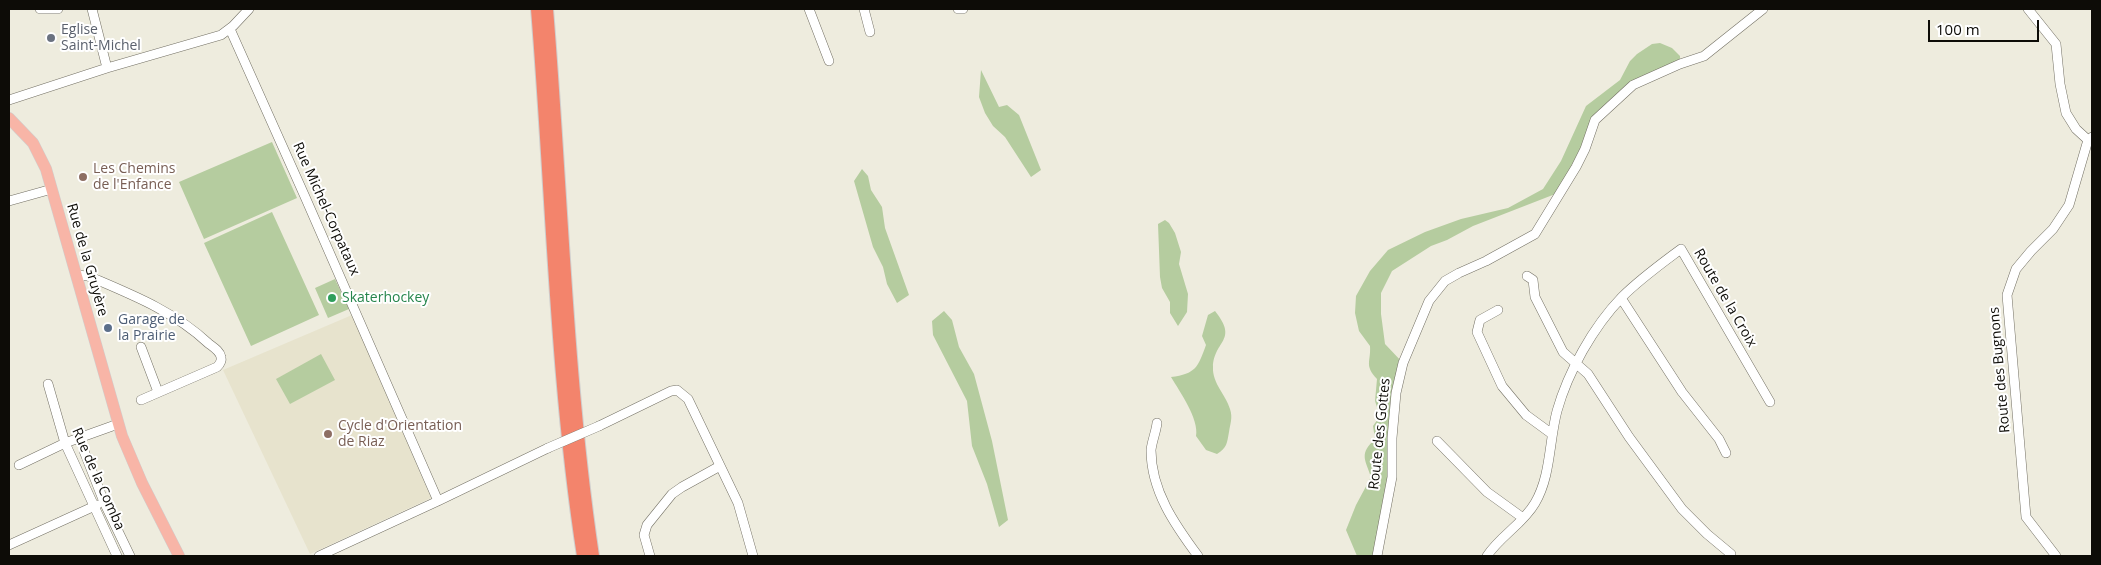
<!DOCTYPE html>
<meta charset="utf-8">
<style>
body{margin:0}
#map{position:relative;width:2101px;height:565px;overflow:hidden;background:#eeecde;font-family:"Open Sans",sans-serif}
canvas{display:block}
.frame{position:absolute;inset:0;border:10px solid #0d0c07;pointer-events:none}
.scale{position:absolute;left:1928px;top:20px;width:111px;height:22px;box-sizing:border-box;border:2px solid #0d0c07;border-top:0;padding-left:6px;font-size:15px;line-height:18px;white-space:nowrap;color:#0d0c07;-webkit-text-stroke:4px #fff;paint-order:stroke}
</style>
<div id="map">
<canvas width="2101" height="565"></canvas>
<div class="frame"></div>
<div class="scale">100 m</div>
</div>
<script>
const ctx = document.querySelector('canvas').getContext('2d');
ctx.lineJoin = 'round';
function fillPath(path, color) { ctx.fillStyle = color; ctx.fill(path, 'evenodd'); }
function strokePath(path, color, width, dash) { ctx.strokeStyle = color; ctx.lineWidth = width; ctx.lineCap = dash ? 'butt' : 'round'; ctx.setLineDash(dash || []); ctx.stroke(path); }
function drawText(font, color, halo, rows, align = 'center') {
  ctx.font = font + ' "Open Sans",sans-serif'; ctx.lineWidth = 4; ctx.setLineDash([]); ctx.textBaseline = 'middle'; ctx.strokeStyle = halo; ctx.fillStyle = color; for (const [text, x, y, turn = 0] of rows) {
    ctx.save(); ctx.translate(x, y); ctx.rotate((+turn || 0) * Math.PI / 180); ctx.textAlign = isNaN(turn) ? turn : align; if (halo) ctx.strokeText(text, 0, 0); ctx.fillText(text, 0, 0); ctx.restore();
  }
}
const built = new Path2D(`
 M352,315L431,498L310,554L223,370Z`);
const green = new Path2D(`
 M1660,43L1672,48L1680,56V64L1633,85L1595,120L1563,191L1473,226L1447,240L1431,246L1392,271L1381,293V314L1385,344L1403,363L1392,475L1377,556H1357L1346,530L1356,505L1371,477C1365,459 1359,454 1375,439L1373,426L1380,416L1375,401L1377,379C1364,365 1371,362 1370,346L1359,331L1355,313L1356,296L1370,271L1388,250L1425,232L1461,219L1508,208L1543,189L1561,161L1586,106L1620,80L1630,61L1637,54L1652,44Z
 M981,70L999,107L1007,105L1019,115L1041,170L1031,177L1005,137L993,126L985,113L979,97Z
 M272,142L297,198L204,239L179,182Z
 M862,169L868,176L871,190L882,207L885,228L909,295L897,303L887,284L883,267L873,247L854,181Z
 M272,212L319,315L251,346L204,243Z
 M1165,220L1169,223L1175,233L1181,252L1179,264L1188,294L1187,312L1178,326L1170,313V302L1162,288L1160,277L1158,224Z
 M335,279L349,309L328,318L315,288Z
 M944,311L952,320L959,347L974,374L992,441L1008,520L999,527L987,484L972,446L967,401L933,335L932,321Z
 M1215,311C1239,341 1214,340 1213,367C1212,383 1226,395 1230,409C1233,418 1230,424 1229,432C1227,443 1227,448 1217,454L1206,450L1196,436C1199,419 1180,392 1171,377C1196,374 1198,367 1206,345L1202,336L1208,315Z
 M321,354L335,380L290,404L276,379Z`);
const minor = new Path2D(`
 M40,9H58
 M92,9L107,68
 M809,9L829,61
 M864,9L870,32
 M958,9H963
 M2028,9L2056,44L2060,84L2066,113L2076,129L2088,140
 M230,29L306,199L438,501L319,556
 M9,100L107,68L221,35L233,26L249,9
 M9,201L52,189
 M76,275L88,276C130,294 174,311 208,343C213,347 220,351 221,357C222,361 220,364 217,367L141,400
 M1527,276L1533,280L1535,297L1563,352L1588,374L1629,437L1682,509L1707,534L1731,554
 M1621,298L1682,392L1719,439L1726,453
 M1498,310L1480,320L1477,332L1502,386L1526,415L1552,434
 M141,347L158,392
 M48,384L65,443L117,556
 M1157,423C1156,432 1152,441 1151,450C1151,491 1175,525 1198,556
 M599,426L671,391L677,390L688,399L738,503L753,556
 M1437,441L1487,492L1523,518
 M84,451L104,502L130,556
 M19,465L65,443L118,424
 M438,501L548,448
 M9,545L97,505
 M650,556L644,535L647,525L672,494L682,487L720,466
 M1377,556L1392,477V438L1396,393L1403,363L1429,301L1445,281L1459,273L1486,261L1535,234L1576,167L1585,149L1595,120L1633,85L1680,64L1704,56L1763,9
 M1487,556C1500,536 1523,524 1535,503C1551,476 1549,441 1557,411C1568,372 1593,327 1622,297C1640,279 1661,264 1681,249L1770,402
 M2056,556L2026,517L2007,295L2016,269L2031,251L2053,229L2069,205L2088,140L2092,137`);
const major = new Path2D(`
 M9,118L33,143L46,169L122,436L142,483L179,556`);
const highway = new Path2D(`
 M537,9C552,191 555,375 583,556
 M547,9C562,191 566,375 593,556`);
const minorBridge = new Path2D(`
 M548,448L599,426`);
const markers = [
 [51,38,5,"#6b7280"],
 [83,177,5,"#8d6e63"],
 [332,298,5,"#2e9e5b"],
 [108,328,5,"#5c6f8a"],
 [328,434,5,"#8d6e63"]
];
const worshipNames = [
 ["Eglise",61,30],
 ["Saint-Michel",61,46]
];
const educationNames = [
 ["Les Chemins",93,169],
 ["de l'Enfance",93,185],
 ["Cycle d'Orientation",338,426],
 ["de Riaz",338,442]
];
const streetNames = [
 ["Rue Michel-Corpataux",326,209,66],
 ["Rue de la Gruyère",87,260,74],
 ["Route de la Croix",1725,298,60],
 ["Route des Bugnons",2000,370,-95],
 ["Route des Gottes",1380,434,-84],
 ["Rue de la Comba",98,479,66]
];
const leisureNames = [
 ["Skaterhockey",342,298]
];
const serviceNames = [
 ["Garage de",118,320],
 ["la Prairie",118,336]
];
fillPath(built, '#e7e3cd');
fillPath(green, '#b5cc9f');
strokePath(minor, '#737064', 10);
strokePath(major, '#cfcecd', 12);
strokePath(highway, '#cfcecd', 14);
strokePath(minor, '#fff', 9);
strokePath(major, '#f8b5a7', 11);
strokePath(highway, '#f3846c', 12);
strokePath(minorBridge, '#737064', 10, []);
strokePath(minorBridge, '#fff', 9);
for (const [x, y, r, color] of markers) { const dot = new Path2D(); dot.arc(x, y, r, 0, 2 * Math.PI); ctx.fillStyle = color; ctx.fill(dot); strokePath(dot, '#fff', 2); }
drawText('14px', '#5b616d', '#fff', worshipNames, 'left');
drawText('14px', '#785e54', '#fff', educationNames, 'left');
drawText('14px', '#0d0c07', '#fff', streetNames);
drawText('14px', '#27864d', '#fff', leisureNames, 'left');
drawText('14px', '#4e5e75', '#fff', serviceNames, 'left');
</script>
